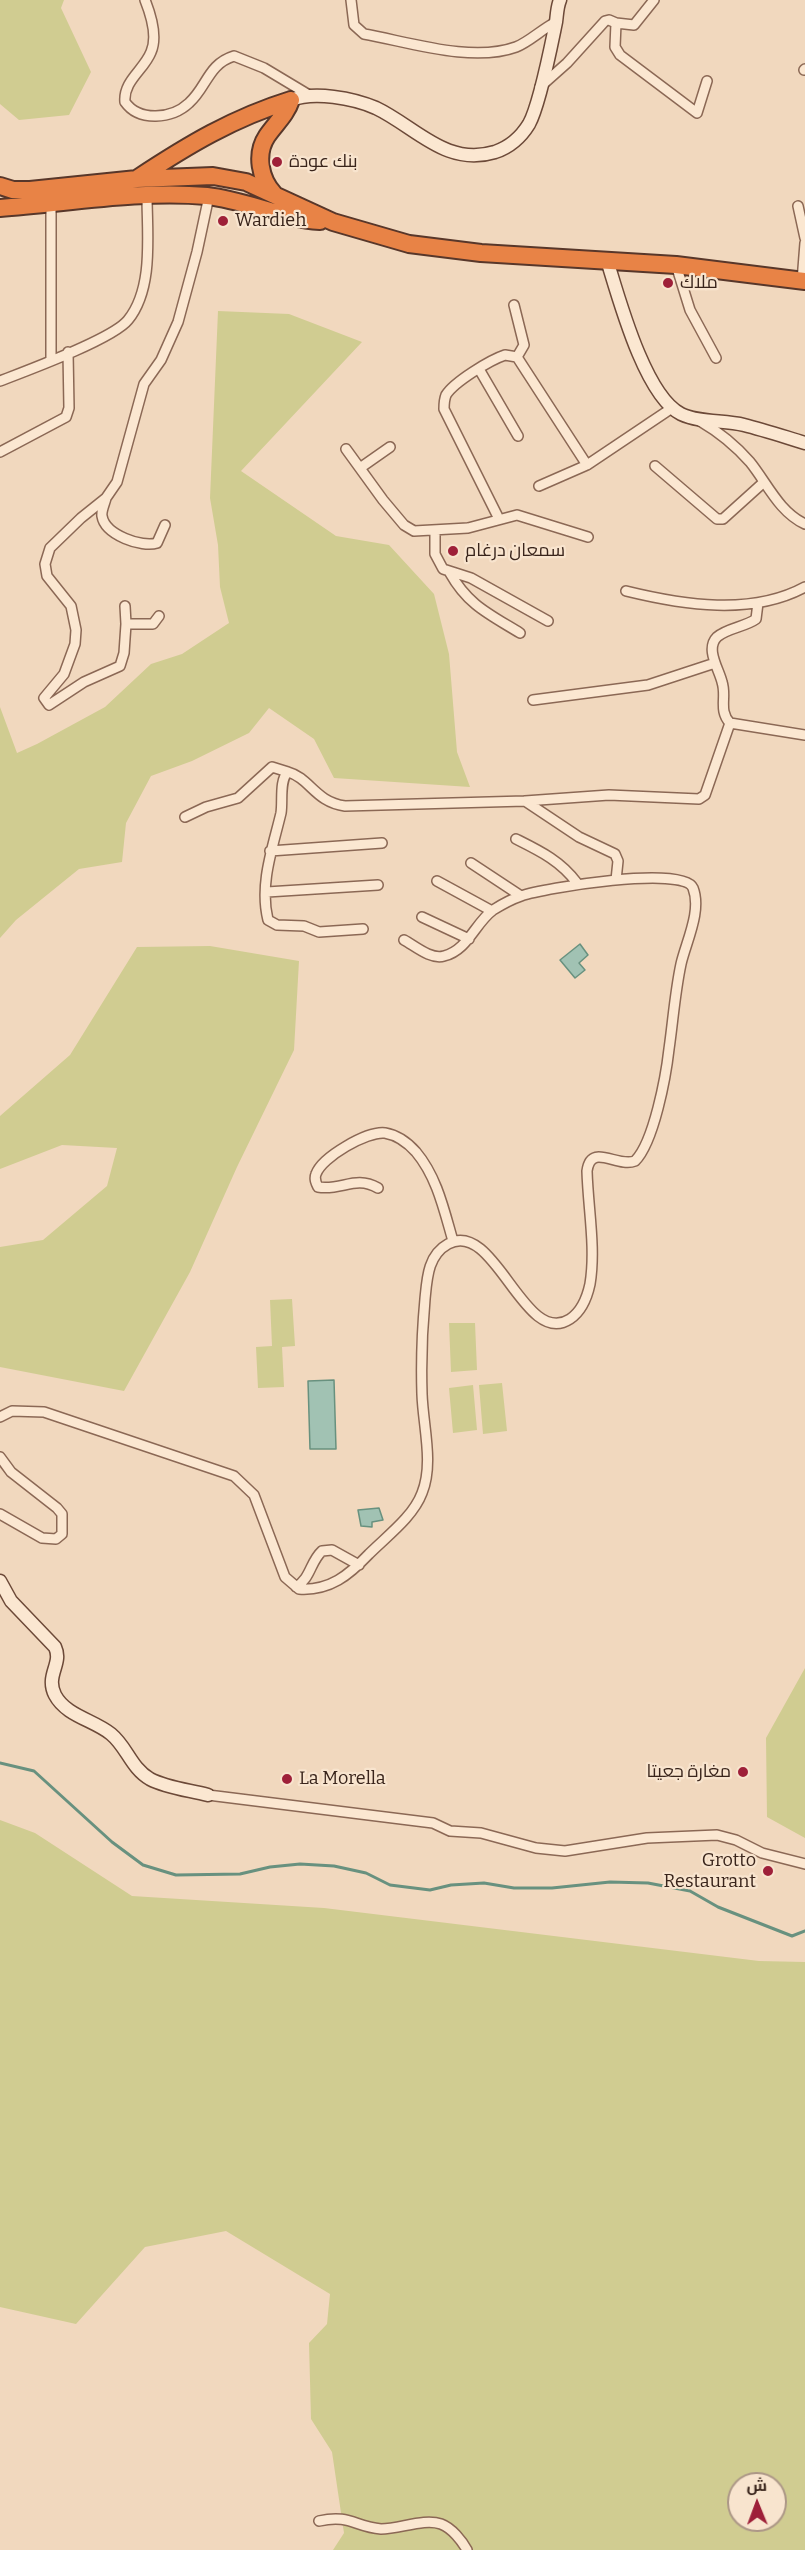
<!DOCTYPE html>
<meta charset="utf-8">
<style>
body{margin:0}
#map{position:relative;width:805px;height:2550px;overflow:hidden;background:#f1d8be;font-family:Bitter,Cairo,serif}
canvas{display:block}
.north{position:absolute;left:727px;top:2472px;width:60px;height:60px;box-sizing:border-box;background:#f8e4ce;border:2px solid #ac9786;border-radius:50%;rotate:359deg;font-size:16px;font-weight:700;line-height:24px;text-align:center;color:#39241b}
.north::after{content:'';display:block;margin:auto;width:21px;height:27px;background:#9e2039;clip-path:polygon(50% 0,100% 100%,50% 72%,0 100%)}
</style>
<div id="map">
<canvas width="805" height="2550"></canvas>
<div class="north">ش</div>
</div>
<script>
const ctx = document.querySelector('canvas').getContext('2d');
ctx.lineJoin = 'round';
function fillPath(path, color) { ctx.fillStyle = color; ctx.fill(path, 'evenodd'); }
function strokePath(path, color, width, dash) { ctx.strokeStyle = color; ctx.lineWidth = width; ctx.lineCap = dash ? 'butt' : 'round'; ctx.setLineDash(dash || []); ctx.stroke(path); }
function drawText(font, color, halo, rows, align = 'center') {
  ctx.font = font + ' Bitter,Cairo,serif'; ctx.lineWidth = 4.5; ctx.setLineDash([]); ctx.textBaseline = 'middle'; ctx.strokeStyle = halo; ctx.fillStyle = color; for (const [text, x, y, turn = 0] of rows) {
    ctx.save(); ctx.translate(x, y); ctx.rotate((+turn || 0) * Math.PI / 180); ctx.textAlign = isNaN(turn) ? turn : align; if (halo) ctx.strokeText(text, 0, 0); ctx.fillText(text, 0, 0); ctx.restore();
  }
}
const green = new Path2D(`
 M0,0H64L61,8L91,72L69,115L19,120L0,104Z
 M218,311L289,314L362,342L241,471L336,536L389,545L434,594L449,654L457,752L470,787L334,778L314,739L269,708L249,733L192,761L151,776L126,823L122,862L79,869L16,920L0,938V707L17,753L37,744L105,707L151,664L182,654L229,623L220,587L218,545L210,498Z
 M210,946L299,961L294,1050L237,1167L190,1272L124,1391L0,1367V1247L43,1240L107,1186L117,1148L62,1145L0,1169V1116L70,1055L137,947Z
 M292,1299L295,1346L282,1347L284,1387L258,1388L256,1347L272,1346L270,1300Z
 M449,1323H475L477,1370L451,1372Z
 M502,1383L507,1431L483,1434L479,1385Z
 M473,1385L477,1430L453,1433L449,1388Z
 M805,1668V1838L767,1817L766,1738Z
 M0,1820L35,1833L132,1896L324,1908L759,1961L805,1962V2550H333L344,2533L332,2452L311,2419L309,2343L327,2324L330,2294L226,2231L145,2247L76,2324L0,2307ZM739,2484H775V2520H739Z`);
const water = new Path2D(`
 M580,944L588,955L579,963L585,970L575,978L560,960Z
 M334,1380L336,1449H310L308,1381Z
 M379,1508L383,1520L372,1522V1527L361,1526L358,1510Z`);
const stream = new Path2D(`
 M0,1763L34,1771L112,1842L143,1865L176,1875L240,1874L270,1867L300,1864L334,1866L366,1873L390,1885L430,1890L451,1885L484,1883L514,1888H552L610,1882L648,1883L690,1891L718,1907L792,1936L805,1931`);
const street = new Path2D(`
 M145,0C151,15 158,36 151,52C144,70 123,81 125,102C139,122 172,119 189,103C207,87 208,64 234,56L264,68L309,95
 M351,0L354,25L364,34C409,42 472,63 516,47C529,42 542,29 556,22
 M616,23L634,25L654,0
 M804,70L805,69
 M540,87L567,63L605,21L609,20L616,23L615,47L620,55L697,113L707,81
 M798,206L805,238
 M676,265L690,310L716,358
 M802,281L805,243
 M514,305L524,345L517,357
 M51,360V204
 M479,369L518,436
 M0,381C26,371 113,339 128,320C154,288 147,234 147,196
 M700,421C719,432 735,445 750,462C767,483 779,512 805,524
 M346,449L383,500L404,525L414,531L468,528L517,515L588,537
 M0,452L66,417L69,408L68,352
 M655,466L717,519H723L764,482
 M360,468L390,447
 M539,486L587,465L672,408
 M106,498C105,503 101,511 102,516C105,535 142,548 157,543L165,525
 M499,519L444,409C444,405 444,400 446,395C454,382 490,360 505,355L517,357L587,465
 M435,531V554L443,569L471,578L548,621
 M450,573C468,605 489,614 520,633
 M626,591C683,605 752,616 805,587
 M125,606L126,624
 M159,616L153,624H126L124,653L120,666L84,682L49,705L44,698L64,674L75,644L76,630L71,606L47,576L45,564L50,548L81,518L106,498L117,482L144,384L161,360L178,322L197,252L209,196
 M533,700L648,685L715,663
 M730,723L805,735
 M525,801L579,837L615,854L618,861L616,880
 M185,817L206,807L238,798L272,767L288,772
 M516,839C540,851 561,861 577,883
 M270,851L382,843
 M471,863L521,896
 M437,881L492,911
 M267,892L378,885
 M422,917L469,939
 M363,929L319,932L304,926L277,925L268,920C259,884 273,847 281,813C283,801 279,780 288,772C310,778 315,802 345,806L525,801L609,795L699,799L705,795L730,723C718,710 727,697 722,682C719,669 705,649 717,637C727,628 745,627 756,619L758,603
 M378,1188C355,1175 342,1191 318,1187C316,1183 314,1179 316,1174C322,1157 367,1131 385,1133C397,1135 408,1143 416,1152C437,1177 444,1210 453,1241
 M0,1417L12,1411L44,1412L234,1476L254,1495L285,1577L299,1589C330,1591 349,1575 369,1554C387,1536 413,1517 422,1493C434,1463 423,1426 422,1394C421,1363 422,1331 425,1299C427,1278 428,1255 448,1244C495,1218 524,1349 570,1319C582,1311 587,1298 590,1284C596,1248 588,1208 587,1171C591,1142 617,1168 635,1161C654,1142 666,1076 669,1049C673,1021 675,992 681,964C686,942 702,911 693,888C684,865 544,888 521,896C512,899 501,905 493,910C475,923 468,950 444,956C431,960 415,946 404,940
 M0,1457L11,1472L57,1508L62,1514V1534L56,1539L42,1538L0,1514
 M296,1587C311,1578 310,1562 322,1551L332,1550L359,1565
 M208,1795L433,1823L450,1831L481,1833L536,1848L565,1851L647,1838L717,1835L736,1840L762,1853L805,1864
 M319,2521C350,2514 355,2527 381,2529C400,2529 424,2518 441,2524C452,2528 462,2541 467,2550`);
const secondary = new Path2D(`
 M291,100C314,91 353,98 376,108C416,127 446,167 495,152C510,147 521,137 529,124C540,104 551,46 556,22C557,15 557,7 560,0
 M607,260C619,299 645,396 681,414C700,423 724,420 744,425C764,430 785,437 805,443
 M0,1581L11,1601L55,1647C63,1664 45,1675 55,1695C66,1716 94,1720 111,1734C127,1747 131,1768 150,1779C167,1788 189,1790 208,1795`);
const highway = new Path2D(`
 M138,178C188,145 233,118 291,100
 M0,186L13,190H30L137,179L213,176L246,182L333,222L409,244L481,253L676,265L805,281
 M274,194C260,179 255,154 267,136C276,123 286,115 291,100
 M0,208C68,203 139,190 207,196C246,200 282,219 320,221`);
const markers = [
 [277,162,6,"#9e2039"],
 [223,221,6,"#9e2039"],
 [668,283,6,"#9e2039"],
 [453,551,6,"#9e2039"],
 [743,1772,6,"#9e2039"],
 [287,1779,6,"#9e2039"],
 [768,1871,6,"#9e2039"]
];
const poiNames = [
 ["بنك عودة",289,162],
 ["Wardieh",235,221],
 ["ملاك",680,283],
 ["سمعان درغام",465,551],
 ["مغارة جعيتا",731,1772,"right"],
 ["La Morella",299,1779],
 ["Grotto",756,1861,"right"],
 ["Restaurant",756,1882,"right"]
];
fillPath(green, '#d0cc91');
fillPath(water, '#a1c2b3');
strokePath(water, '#68917f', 1.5);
strokePath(stream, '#68917f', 3);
strokePath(street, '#8b6855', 12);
strokePath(secondary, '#6c4938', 15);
strokePath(highway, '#58372a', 20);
strokePath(street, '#fbe7d1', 9);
strokePath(secondary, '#fbe7d1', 12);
strokePath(highway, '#e88346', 16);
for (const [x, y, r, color] of markers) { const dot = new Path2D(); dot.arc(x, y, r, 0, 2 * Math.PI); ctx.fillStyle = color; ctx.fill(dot); strokePath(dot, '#f8e4ce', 2); }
drawText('18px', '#39241b', '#f8e4ce', poiNames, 'left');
</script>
